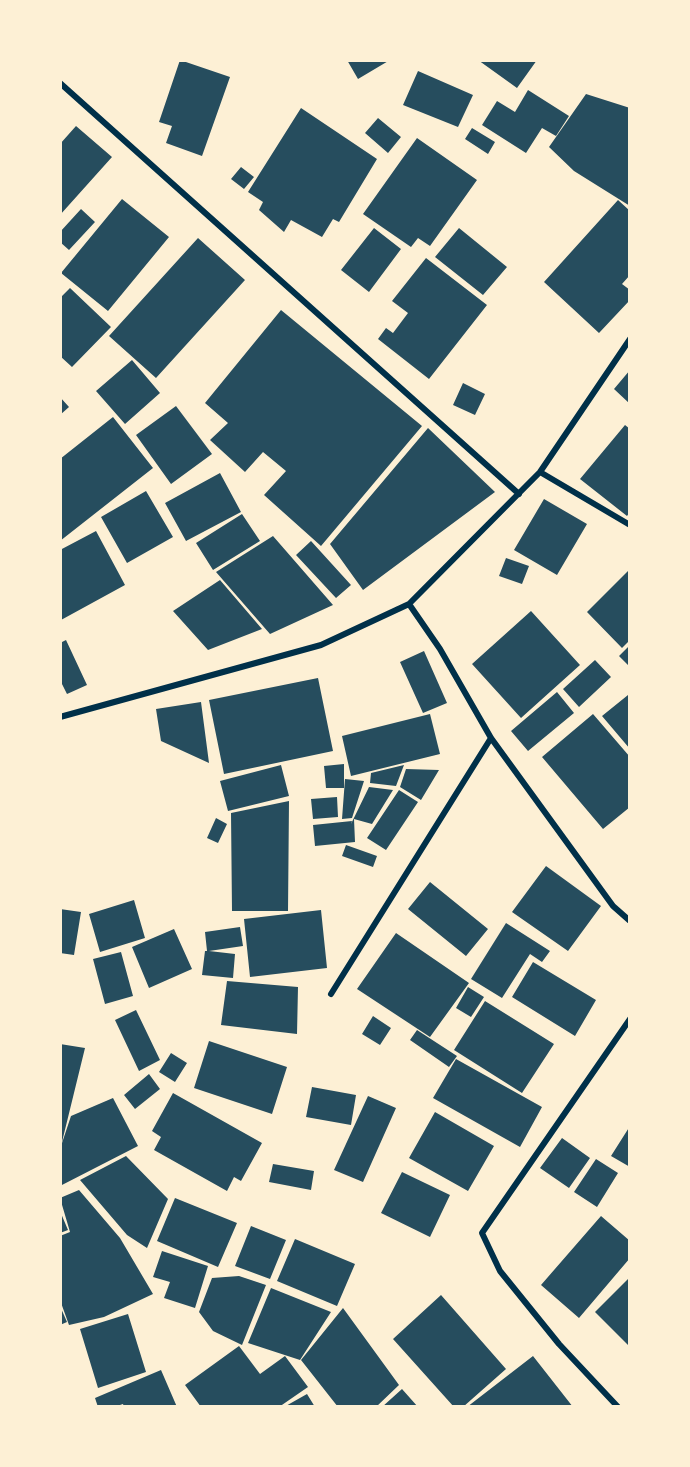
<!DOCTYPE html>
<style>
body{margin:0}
#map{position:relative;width:690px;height:1467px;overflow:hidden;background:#fdf0d5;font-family:"Times New Roman",serif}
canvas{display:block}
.frame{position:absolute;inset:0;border:62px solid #fdf0d5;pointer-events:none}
</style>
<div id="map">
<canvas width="690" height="1467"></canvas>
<div class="frame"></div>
</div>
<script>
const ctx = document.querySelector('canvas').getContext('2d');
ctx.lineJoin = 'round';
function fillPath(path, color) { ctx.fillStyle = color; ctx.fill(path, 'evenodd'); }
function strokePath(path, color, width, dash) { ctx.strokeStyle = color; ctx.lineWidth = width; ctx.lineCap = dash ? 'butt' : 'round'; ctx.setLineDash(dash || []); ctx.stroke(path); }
const building = new Path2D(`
 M180,60L230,77L202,156L166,143L172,126L159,122Z
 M347,60H390L358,79Z
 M478,60H537L517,88Z
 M418,71L473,95L458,127L403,105Z
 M528,90L569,116L556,136L542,128L526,153L482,125L497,101L515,112Z
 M586,94L630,108V206L574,171L549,147Z
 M301,108L377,159L339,222L333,219L322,237L291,220L284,232L259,210L263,202L248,192Z
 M378,118L401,137L388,153L365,133Z
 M76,126L112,157L60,215V144Z
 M472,128L495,142L488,154L465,139Z
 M417,138L477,180L430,246L418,238L411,247L363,214Z
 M241,167L254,177L244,189L231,179Z
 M122,199L169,237L108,311L61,273Z
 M618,200L630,211V275L622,284L630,290V300L599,333L544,282Z
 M81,209L95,222L69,250L60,242V232Z
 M374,228L401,249L369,292L341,270Z
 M459,228L507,267L483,295L435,257Z
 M198,238L245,280L156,378L109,336Z
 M426,258L487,305L429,379L378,339L386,328L393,333L408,313L392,301Z
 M70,288L111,327L72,367L60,356V298Z
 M281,310L422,426L321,546L264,495L286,471L263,452L245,472L210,440L228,423L205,403Z
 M132,360L160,393L125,424L96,391Z
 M630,370V404L614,389Z
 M463,383L485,394L475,415L453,405Z
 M60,397L69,407L60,415Z
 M176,406L212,454L171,484L136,435Z
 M113,417L153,468L60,541V459Z
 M625,425L630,429V512L627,516L580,479Z
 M428,428L495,492L363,590L330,544Z
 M220,473L241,512L186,541L165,503Z
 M146,491L173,537L127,563L101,517Z
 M544,499L587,524L557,575L514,550Z
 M242,514L260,541L213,570L196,543Z
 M96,531L125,585L61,620L60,550Z
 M273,536L333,605L270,634L216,572Z
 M311,541L351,585L336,598L296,555Z
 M506,558L529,566L522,584L499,576Z
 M630,569V640L622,648L587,612Z
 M220,580L262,629L208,650L173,611Z
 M531,611L580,665L521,718L472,664Z
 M66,640L87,685L67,694L60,680V643Z
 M630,645V667L619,656Z
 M424,651L447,703L423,713L400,662Z
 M595,660L611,677L579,707L563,689Z
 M318,678L333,751L224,774L209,700Z
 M557,692L574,713L528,751L511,731Z
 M628,695L630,697V749L602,716Z
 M201,702L209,763L161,741L156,709Z
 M430,714L440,754L351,776L342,736Z
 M593,714L630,757V807L603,829L542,757Z
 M344,764V788H326L324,766Z
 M281,765L289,796L228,811L220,781Z
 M404,765L396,786L370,783L371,773Z
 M406,769L439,770L421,800L400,787Z
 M345,779L364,781L352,818L342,819Z
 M369,787L393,790L372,824L354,819L355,842L315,846L313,825L352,821L351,824Z
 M399,790L418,802L386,850L367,838Z
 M337,797L338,817L313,819L311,799Z
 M289,801L288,911H232L231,813Z
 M216,818L227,824L218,843L207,838Z
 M346,845L377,856L373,867L342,856Z
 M546,866L601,906L568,951L512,912Z
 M430,882L488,929L466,956L408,909Z
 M134,900L145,938L100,952L89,914Z
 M60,909L81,912L74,955L60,953Z
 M321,910L327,968L250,977L244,919Z
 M506,923L550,951L542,962L530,954L502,998L471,979Z
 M240,927L243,946L209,951L235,954L233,978L202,975L205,951H207L205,932Z
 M174,929L192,969L149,988L132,947Z
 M396,933L469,983L430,1037L357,989Z
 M121,952L133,996L105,1004L93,959Z
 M533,962L596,1000L575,1036L512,997Z
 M227,981L298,987L297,1034L221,1025Z
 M468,987L484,997L471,1017L456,1008Z
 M485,1001L554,1044L522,1093L454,1050Z
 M136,1010L160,1060L139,1071L115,1020Z
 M373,1016L391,1028L380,1045L362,1034Z
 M417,1030L457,1056L449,1067L410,1040Z
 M209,1041L287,1067L272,1114L194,1088Z
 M60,1044L85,1048L61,1146L71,1116L113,1098L138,1146L60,1186Z
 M171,1053L187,1063L175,1082L159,1072Z
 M456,1059L542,1107L520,1147L433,1098Z
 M149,1074L160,1089L135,1109L124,1095Z
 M312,1087L356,1095L351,1125L306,1117Z
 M173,1093L262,1143L241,1181L234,1177L227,1191L154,1150L161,1137L152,1131Z
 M368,1096L396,1108L363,1182L334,1170Z
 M435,1112L494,1146L468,1191L409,1158Z
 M630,1126V1167L611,1156Z
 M562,1138L590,1158L569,1188L540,1168Z
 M126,1156L168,1199L147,1248L127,1235L80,1180Z
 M596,1159L618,1173L597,1207L574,1192Z
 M273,1164L314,1171L311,1190L269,1182Z
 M402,1172L450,1195L430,1237L381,1213Z
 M79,1190L120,1238L153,1294L104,1317L69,1325L60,1300V1236L70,1232L60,1198Z
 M175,1198L237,1223L218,1267L157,1241Z
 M60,1211L68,1230L60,1233Z
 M601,1216L630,1241V1258L579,1318L541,1285Z
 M251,1226L286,1240L270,1279L235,1266Z
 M295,1239L355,1264L337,1306L277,1281Z
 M162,1251L208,1266L195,1308L164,1298L170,1282L153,1277Z
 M239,1276L266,1285L242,1345L213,1331L199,1312L212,1278Z
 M630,1277V1347L595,1312Z
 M271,1288L331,1312L300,1360L248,1343Z
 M441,1295L506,1369L463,1407H454L393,1339Z
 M60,1306L67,1322L60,1325Z
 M343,1308L399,1385L376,1407H338L301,1360Z
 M128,1314L146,1372L98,1388L80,1329Z
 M239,1346L260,1374L285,1356L308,1387L279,1407H201L185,1385Z
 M533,1356L573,1407H467Z
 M161,1370L177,1407H124L123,1404L114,1407H98L95,1398Z
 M402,1389L418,1407H382Z
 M307,1394L315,1407H284Z`);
const minor = new Path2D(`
 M60,83L519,494
 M540,472L630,525
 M409,604L440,649L491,738L613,906L630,921
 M60,717L321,645L409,604L540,472L630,339
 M331,994L491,738
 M618,1407L559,1344L500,1271L482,1233L630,1019`);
fillPath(building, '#264d5e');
strokePath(minor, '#003049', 6);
</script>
